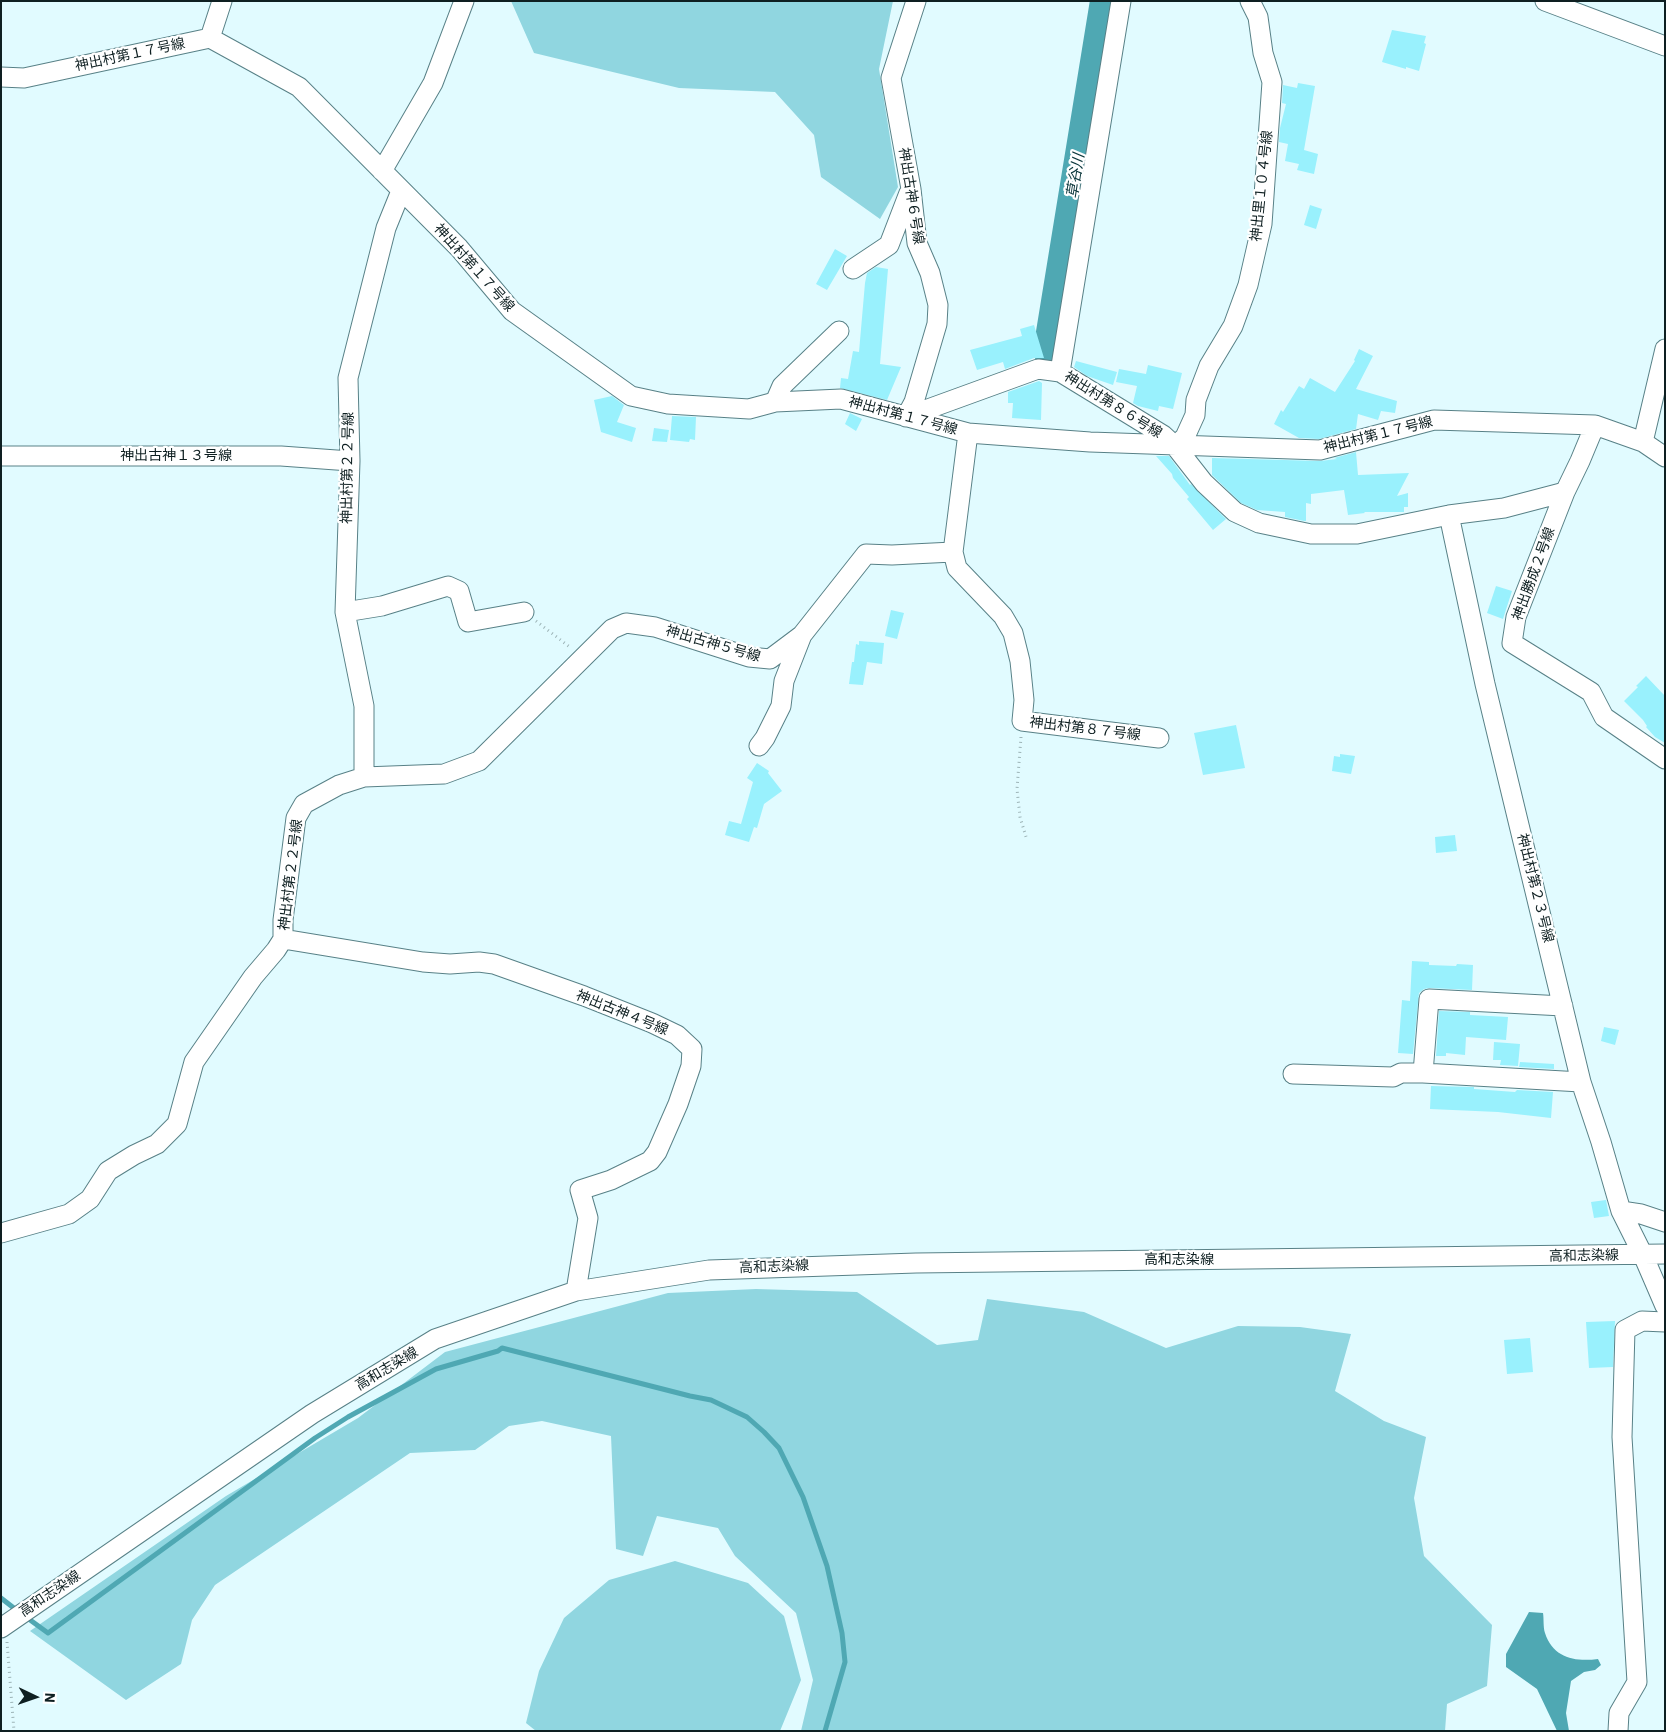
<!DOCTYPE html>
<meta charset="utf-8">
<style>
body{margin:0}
#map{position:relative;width:1666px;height:1732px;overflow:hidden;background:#e1fbff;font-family:"IBM Plex Sans",sans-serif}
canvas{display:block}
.frame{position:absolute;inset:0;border:2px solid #0e1f21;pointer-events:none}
.north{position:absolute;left:10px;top:1672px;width:50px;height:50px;-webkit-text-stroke:4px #fff;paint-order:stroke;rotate:93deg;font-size:14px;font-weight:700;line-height:20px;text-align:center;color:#0e1f21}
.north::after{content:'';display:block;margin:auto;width:18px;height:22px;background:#0e1f21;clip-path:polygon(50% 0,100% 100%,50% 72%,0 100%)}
</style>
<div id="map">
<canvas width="1666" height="1732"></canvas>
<div class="frame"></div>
<div class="north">N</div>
</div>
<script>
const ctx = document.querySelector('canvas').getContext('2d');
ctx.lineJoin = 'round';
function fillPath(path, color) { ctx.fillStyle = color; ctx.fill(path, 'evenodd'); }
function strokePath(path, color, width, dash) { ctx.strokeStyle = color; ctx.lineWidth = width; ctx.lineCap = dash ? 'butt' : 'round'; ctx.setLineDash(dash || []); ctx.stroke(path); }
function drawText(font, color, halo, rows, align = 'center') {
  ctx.font = font + ' "IBM Plex Sans","Noto Sans JP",sans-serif'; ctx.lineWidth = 4.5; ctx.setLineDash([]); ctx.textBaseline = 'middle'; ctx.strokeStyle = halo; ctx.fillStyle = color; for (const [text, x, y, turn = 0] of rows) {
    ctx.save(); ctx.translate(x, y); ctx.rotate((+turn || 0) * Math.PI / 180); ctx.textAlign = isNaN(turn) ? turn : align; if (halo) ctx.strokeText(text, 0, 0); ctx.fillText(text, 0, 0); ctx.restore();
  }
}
const green = new Path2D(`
 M511,1H893L879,69L898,187L880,219L821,177L814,135L775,92L679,88L534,53Z
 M756,1289L857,1292L937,1345L978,1340L987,1299L1084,1312L1166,1348L1238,1326L1300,1327L1351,1334L1335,1391L1384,1421L1426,1437L1414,1498L1424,1556L1492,1625L1487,1686L1447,1704L1445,1731H801L813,1680L796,1613L735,1556L718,1528L657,1516L643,1556L616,1549L611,1436L542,1421L509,1426L475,1450L410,1453L215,1585L192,1620L181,1664L126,1700L30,1631L226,1496L358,1418L445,1352L668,1293Z
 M675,1561L748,1583L784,1616L801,1680L780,1731H536L526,1723L539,1671L564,1618L609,1580Z`);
const water = new Path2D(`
 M1529,1612L1543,1613C1544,1619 1543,1627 1545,1633C1553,1658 1575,1662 1598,1659L1601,1665L1595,1670L1584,1672L1571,1681L1566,1713L1569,1731H1557L1537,1689L1506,1667V1654Z`);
const stream = new Path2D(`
 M1,1598L19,1612
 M26,1617L48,1633L315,1438L348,1417L436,1369L498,1351L502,1348L690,1396L711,1400L747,1417L764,1432L779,1448L803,1497L827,1566L842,1633L845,1662L825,1731`);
const river = new Path2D(`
 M1048,351L1105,1`);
const building = new Path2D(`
 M1392,30L1426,36L1424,43L1426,44L1419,71L1406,67V69L1382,62Z
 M1298,83L1315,86L1304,150L1318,154L1314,174L1297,170L1299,164L1285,161L1288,144L1279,142L1280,128L1286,104L1282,103L1283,85L1297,88Z
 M1310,205L1322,209L1316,229L1304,225Z
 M835,249L847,256L827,290L816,284Z
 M876,267L888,269L880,364L901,367L887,400L840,388L841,378L848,379L853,351L859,352L865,283L867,273Z
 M1034,325L1044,358H1034L1005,369L1003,362L977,370L970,350L1022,336L1020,329Z
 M1359,349L1373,356L1356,389L1397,401L1395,413L1381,411L1378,420L1358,414L1356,429L1319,439L1299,438L1274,424L1281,410L1283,412L1299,386L1304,389L1310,378L1335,392L1355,361L1354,360Z
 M1076,361L1117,372L1113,385L1087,376L1074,367Z
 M1148,365L1182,373L1173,409L1159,406L1158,411L1138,406L1133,403L1137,386L1116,382L1119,369L1146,374Z
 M1039,381L1042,383L1041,420L1012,418L1013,403H1008V392Z
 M612,396L624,405L617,422L636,428L632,442L601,432L594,400Z
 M850,413L862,419L856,431L845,424Z
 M672,416L696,417L695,440L690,439L689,442L670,440Z
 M654,428L669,430L667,442L652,441Z
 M1356,452L1358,475L1409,473L1397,496L1408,493V507H1404V512H1364L1365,513L1348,515L1344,490L1311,494V504L1306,503V521H1304L1285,517V512L1257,510L1241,503L1212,475V458L1320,461L1337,459L1334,458Z
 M1156,456H1169L1190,485L1191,484L1226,519L1213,530L1187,499L1189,497L1173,478L1172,474Z
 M1496,586L1512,591L1503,619L1487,613Z
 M891,610L904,613L897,639L885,636Z
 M859,641L884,643L882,664L867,662L863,685L849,684L852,662H854L856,644L859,645Z
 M1646,676L1665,696V743L1655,737L1646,727L1647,726L1643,720L1624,701L1638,687L1636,686Z
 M1236,725L1245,768L1203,775L1194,733Z
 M1340,754L1355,756L1351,774L1332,771L1334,756L1340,757Z
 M757,763L769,771L768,773L782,791L764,804L757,828L754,827L749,842L725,835L729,821L741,824L753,782L747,778Z
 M1455,835L1457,851L1436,853L1435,837Z
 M1412,961L1429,962V965L1456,966L1457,964L1473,965L1472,990L1430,988L1424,989L1419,993L1413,1054L1398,1053L1402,1000L1410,1001Z
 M1439,1011L1470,1012V1015L1508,1017L1506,1040L1466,1037L1465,1055L1446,1053V1056H1436Z
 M1604,1027L1619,1030L1615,1045L1601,1041Z
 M1494,1042L1520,1044L1518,1066L1500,1065L1501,1060H1493Z
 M1520,1062L1554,1064V1069L1519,1067Z
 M1431,1086L1474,1087V1089L1515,1092L1517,1090L1553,1092L1551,1118L1498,1112L1430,1109Z
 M1606,1200L1609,1216L1594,1218L1591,1202Z
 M1615,1321L1613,1367L1589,1368L1586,1322Z
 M1530,1338L1533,1372L1507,1374L1504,1340Z`);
const path = new Path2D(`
 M536,621L571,648
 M1021,737L1017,789L1020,817L1027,840
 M7,1642L14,1731`);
const minor = new Path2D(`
 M1545,1L1665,46
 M210,38L222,1
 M1,77L24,78L210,38L299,87L459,248L512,311L631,396L668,404L749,409L775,402L841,399L968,433L1090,442L1320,450L1434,420L1595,425L1643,442L1665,457
 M382,171L433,83L464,1
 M853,269L889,245L909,193
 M1060,372L1121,1
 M775,402L782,386L839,331
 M906,417L1038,369L1060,372L1163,435L1175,446L1204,483L1235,512L1259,523L1311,534H1357L1449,515L1504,508L1565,492L1580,461L1595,425
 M906,417L914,402L937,324L938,305L930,273L917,243L911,189L891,78L916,1
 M1643,442L1665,349
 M1175,446L1185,437L1195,415L1196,400L1209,366L1233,326L1248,285L1262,224L1272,82L1263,53L1258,17L1250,1
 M1,456H281L350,461
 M1565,492L1516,617L1512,643L1591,692L1604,717L1665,759
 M1449,515L1485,684L1581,1082L1601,1142L1621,1211L1643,1255L1665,1306
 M953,552L957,568L1003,616L1013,633L1020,661L1024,700L1022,721L1159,738
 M345,612L382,606L448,586L459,591L468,622L524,612
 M759,746L765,738L781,706L784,681L802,635
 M364,777L444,774L479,761L612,629L626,623L655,627L749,657L770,659L802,635L866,554L892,555L953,552L968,433
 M283,939L423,962L450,964L479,962L494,964L584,996L652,1023L677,1035L692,1049L691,1066L678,1104L657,1152L650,1161L611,1180L580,1190L588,1218L576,1291
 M1423,1073L1429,999L1563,1006
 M1293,1074L1393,1077L1401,1073H1423L1581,1082
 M1621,1211L1641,1214L1665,1222
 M1,1233L69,1214L90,1199L108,1171L134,1155L157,1144L177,1124L194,1062L253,977L276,950L283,939V920L296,818L304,804L339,785L364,777V706L345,612L350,461L348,378L386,228L401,191
 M1,1628L312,1414L435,1339L576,1291L709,1270L916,1263L1665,1254
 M1618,1731L1619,1713L1637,1682L1622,1437L1625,1330L1642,1321L1665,1322`);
const streetNames = [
 ["神出村第１７号線",130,55,-12],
 ["神出里１０４号線",1262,186,-84],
 ["神出古神６号線",911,196,81],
 ["神出村第１７号線",474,268,48],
 ["神出村第８６号線",1113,405,32],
 ["神出村第１７号線",903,416,15],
 ["神出村第１７号線",1378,435,-14],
 ["神出古神１３号線",176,456],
 ["神出村第２２号線",348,468,-89],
 ["神出勝成２号線",1534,574,-70],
 ["神出古神５号線",713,644,16],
 ["神出村第８７号線",1085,729,7],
 ["神出村第２２号線",291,875,-83],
 ["神出村第２３号線",1535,888,76],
 ["神出古神４号線",622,1013,22],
 ["高和志染線",1584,1256,-1],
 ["高和志染線",1179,1260],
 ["高和志染線",774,1267,-2],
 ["高和志染線",387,1369,-31],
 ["高和志染線",50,1594,-34]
];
const waterNames = [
 ["草谷川",1076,176,-81]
];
fillPath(green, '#90d6e0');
fillPath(water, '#4fa8b3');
strokePath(stream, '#4fa8b3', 5);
strokePath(river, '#4fa8b3', 30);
fillPath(building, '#99f1fd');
strokePath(minor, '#588187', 21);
strokePath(path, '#9db4b7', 3, [1, 4]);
strokePath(minor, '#fff', 19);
drawText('14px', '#0e1f21', '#fff', streetNames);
drawText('italic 15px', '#09353a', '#fff', waterNames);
</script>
